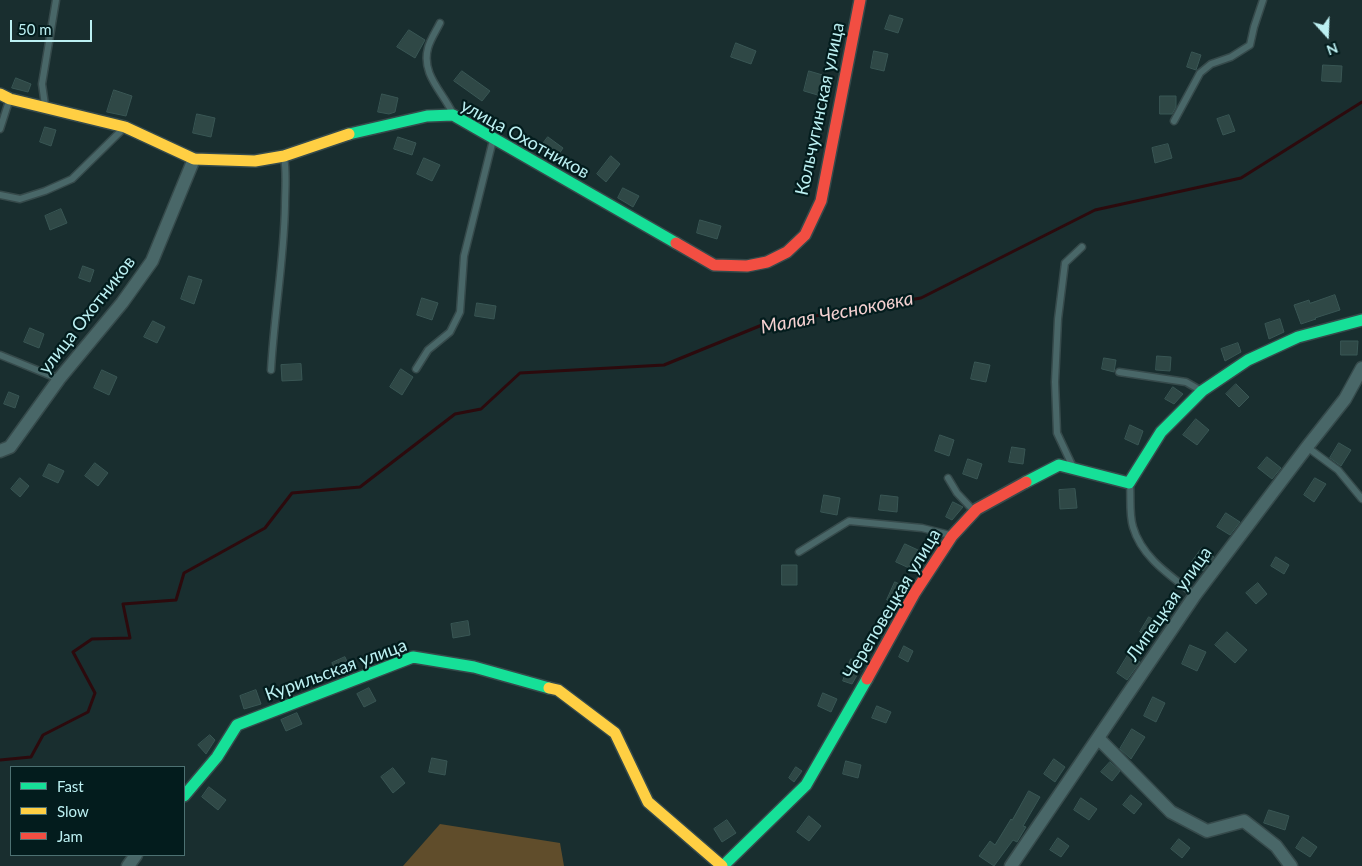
<!DOCTYPE html>
<meta charset="utf-8">
<style>
body{margin:0}
#map{position:relative;width:1362px;height:866px;overflow:hidden;background:#192e2f;font-family:Lato,sans-serif}
canvas{display:block}
.legend{position:absolute;left:10px;top:766px;width:175px;height:90px;box-sizing:border-box;background:#031c1d;border:1px solid #4d7172;margin:0;padding:6px 9px;list-style:none;font-size:15px;color:#bcf0f2}
.legend li{display:flex;align-items:center;gap:10px;height:25px}
.legend b{width:25px;border:1px solid #4d7172}
.north{position:absolute;left:1302px;top:10px;width:50px;height:50px;-webkit-text-stroke:4px #031c1d;paint-order:stroke;rotate:160deg;font-size:14px;font-weight:700;line-height:20px;text-align:center;color:#bcf0f2}
.north::after{content:'';display:block;margin:auto;width:18px;height:22px;background:#bcf0f2;clip-path:polygon(50% 0,100% 100%,50% 72%,0 100%)}
.scale{position:absolute;left:10px;top:20px;width:82px;height:22px;box-sizing:border-box;border:2px solid #bcf0f2;border-top:0;padding-left:6px;font-size:15px;line-height:18px;white-space:nowrap;color:#bcf0f2;-webkit-text-stroke:4px #031c1d;paint-order:stroke}
</style>
<div id="map">
<canvas width="1362" height="866"></canvas>
<ul class="legend">
<li><b style="height:6px;background:#16e098"></b>Fast</li>
<li><b style="height:6px;background:#ffcf43"></b>Slow</li>
<li><b style="height:6px;background:#f24e42"></b>Jam</li>
</ul>
<div class="north">N</div>
<div class="scale">50 m</div>
</div>
<script>
const ctx = document.querySelector('canvas').getContext('2d');
ctx.lineJoin = 'round';
function fillPath(path, color) { ctx.fillStyle = color; ctx.fill(path, 'evenodd'); }
function strokePath(path, color, width, dash) { ctx.strokeStyle = color; ctx.lineWidth = width; ctx.lineCap = dash ? 'butt' : 'round'; ctx.setLineDash(dash || []); ctx.stroke(path); }
function drawText(font, color, halo, rows, align = 'center') {
  ctx.font = font + ' Lato,sans-serif'; ctx.lineWidth = 4.5; ctx.setLineDash([]); ctx.textBaseline = 'middle'; ctx.strokeStyle = halo; ctx.fillStyle = color; for (const [text, x, y, turn = 0] of rows) {
    ctx.save(); ctx.translate(x, y); ctx.rotate((+turn || 0) * Math.PI / 180); ctx.textAlign = isNaN(turn) ? turn : align; if (halo) ctx.strokeText(text, 0, 0); ctx.fillText(text, 0, 0); ctx.restore();
  }
}
const forest = new Path2D(`
 M440,824L560,843L564,866H403Z`);
const stream = new Path2D(`
 M0,760L31,757L43,735L88,712L95,693L73,652L92,639L130,638L123,604L176,600L184,573L265,528L292,493L360,487L455,414L481,409L520,373L664,365L762,325L921,298L1095,210L1241,178L1362,102`);
const building = new Path2D(`
 M890,15L903,19L898,33L885,29Z
 M409,30L425,40L415,58L397,47Z
 M736,43L756,51L751,64L731,57Z
 M874,51L888,54L884,71L871,68Z
 M1192,52L1201,55L1196,70L1187,67Z
 M1323,65L1342,66L1341,82L1322,81Z
 M462,71L490,91L482,101L454,81Z
 M809,71L826,76L821,96L804,91Z
 M16,78L31,84L28,92L12,88Z
 M114,90L132,96L126,116L107,112Z
 M382,94L398,98L395,112L389,114L378,112Z
 M1160,96H1176V107L1172,114H1160Z
 M197,114L215,118L211,137L193,133Z
 M1229,115L1235,131L1223,135L1217,119Z
 M45,127L56,130L51,146L40,142Z
 M398,137L416,143L412,155L394,149Z
 M548,137L563,148L555,160L539,149Z
 M1168,144L1172,158L1155,163L1152,148Z
 M611,156L620,164L606,182L597,174Z
 M424,158L440,165L432,181L417,174Z
 M623,188L639,196L633,207L618,198Z
 M61,209L67,223L50,230L45,216Z
 M700,220L721,226L717,239L697,233Z
 M83,266L94,270L90,282L79,278Z
 M189,276L202,280L194,304L181,299Z
 M1335,295L1340,310L1315,318L1316,319L1301,324L1294,305L1309,300L1310,303Z
 M422,298L438,303L432,320L417,315Z
 M477,303L496,306L494,319L475,316Z
 M1280,319L1284,332L1269,339L1265,324Z
 M153,321L165,327L157,343L144,337Z
 M30,328L44,334L39,348L24,342Z
 M1341,341H1358L1357,355H1341Z
 M1238,343L1241,352L1225,361L1221,349Z
 M1157,356L1171,357L1170,371L1156,370Z
 M1104,358L1116,360L1114,372L1102,369Z
 M975,362L990,365L986,382L971,379Z
 M301,364L302,380L282,381L281,365Z
 M401,369L413,377L402,395L390,387Z
 M102,370L117,377L109,395L94,388Z
 M1236,384L1249,397L1239,407L1226,394Z
 M1173,387L1183,394L1174,404L1165,399Z
 M9,392L19,396L15,408L4,404Z
 M1196,419L1209,430L1197,445L1183,435Z
 M1130,425L1143,431L1138,445L1125,439Z
 M940,435L954,440L949,456L935,451Z
 M1339,443L1351,450L1341,466L1330,458Z
 M1012,447L1025,449L1023,464L1009,462Z
 M1267,457L1281,468L1272,479L1258,468Z
 M968,459L982,464L977,479L963,474Z
 M95,463L108,473L98,486L85,476Z
 M49,464L64,471L58,483L43,476Z
 M20,478L29,486L20,497L11,489Z
 M1315,478L1326,484L1314,502L1304,495Z
 M1075,489L1077,508L1060,509L1059,490Z
 M824,495L840,498L837,515L821,512Z
 M881,495L898,497L897,512L879,510Z
 M953,502L963,507L952,520L946,517Z
 M1226,513L1240,522L1230,535L1217,527Z
 M905,544L918,550L909,568L896,562Z
 M1202,548L1214,557L1203,571L1192,562Z
 M1276,557L1289,565L1284,574L1271,566Z
 M782,565H797V585H782Z
 M895,582L906,587L896,604L887,600Z
 M1258,583L1267,594L1256,604L1246,593Z
 M1149,617L1161,624L1152,639L1140,632Z
 M468,621L470,635L453,638L451,624Z
 M1227,632L1247,650L1235,663L1215,645Z
 M1190,645L1206,652L1197,671L1182,664Z
 M904,646L913,651L908,662L899,657Z
 M1128,655L1140,662L1127,680L1117,673Z
 M345,657L351,670L338,675L332,663Z
 M851,659L864,663L852,684L843,681Z
 M369,688L376,701L364,707L357,694Z
 M256,690L261,704L244,709L240,696Z
 M823,693L837,699L831,712L818,706Z
 M1153,697L1165,703L1156,722L1144,716Z
 M877,706L891,712L886,723L872,718Z
 M297,713L302,724L286,731L281,720Z
 M1132,729L1145,737L1131,759L1120,749Z
 M210,735L215,740L206,754L198,745Z
 M432,758L447,761L445,775L429,772Z
 M1054,759L1065,767L1055,782L1044,774Z
 M846,761L861,765L858,778L843,774Z
 M1110,762L1120,771L1112,781L1101,772Z
 M796,767L802,771L794,782L789,778Z
 M393,768L405,783L393,793L381,777Z
 M209,787L226,800L218,810L202,797Z
 M1029,791L1040,797L1023,826L1026,827L1017,842L1013,840L994,866L979,856L990,841L995,845L1011,819L1012,820Z
 M1131,795L1142,804L1134,814L1123,805Z
 M1081,798L1097,809L1089,820L1074,810Z
 M1269,810L1289,816L1285,830L1264,823Z
 M809,816L821,826L809,841L797,832Z
 M727,820L736,833L722,842L714,829Z
 M1303,837L1317,847L1310,857L1296,848Z
 M1058,838L1069,846L1061,857L1050,850Z
 M1179,839L1190,848L1182,858L1171,849Z`);
const lane = new Path2D(`
 M440,23C436,31 430,40 428,48C421,74 442,91 452,112
 M45,105L42,84L56,0
 M1174,121L1200,73L1211,64L1231,57L1250,45L1254,27L1263,0
 M0,129L9,101
 M0,195L20,199L45,191L72,179L124,128
 M0,355L59,379
 M416,369L428,350L450,332L460,312L464,256L493,140
 M271,370C274,315 284,261 285,206C285,190 287,173 284,157
 M1119,372L1186,382L1200,390
 M1307,447L1338,470L1362,499
 M1072,465L1057,433L1055,382L1058,319L1065,263L1082,247
 M948,478L957,493L974,511
 M1130,484C1131,498 1129,514 1133,527C1142,558 1171,576 1195,595
 M799,552L849,521L922,528L950,535`);
const street = new Path2D(`
 M0,451L10,447L59,379L122,303L152,261L194,159
 M1098,738L1171,812L1207,831L1244,821L1276,846L1291,866
 M128,866L136,855
 M1011,866L1195,595L1307,447L1345,399L1362,368`);
const fast = new Path2D(`
 M349,134L427,116L453,115L676,243
 M1026,482L1059,465L1129,483L1161,432L1202,391L1248,360L1298,337L1362,320
 M184,796L217,757L237,725L413,657L474,667L549,688
 M723,866L806,785L867,679`);
const slow = new Path2D(`
 M0,94L10,99L125,127L194,159L255,161L284,156L349,134
 M549,688L558,690L615,733L648,802L722,866`);
const jam = new Path2D(`
 M676,243L714,265L747,266L767,262L787,252L805,235L821,201L860,0
 M867,679L914,594L952,536L977,509L1026,482`);
const streetNames = [
 ["Кольчугинская улица",820,109,-78],
 ["улица Охотников",525,139,29],
 ["улица Охотников",87,315,-52],
 ["Череповецкая улица",892,604,-59],
 ["Липецкая улица",1169,604,-55],
 ["Курильская улица",336,670,-20]
];
const waterNames = [
 ["Малая Чесноковка",837,313,-11]
];
fillPath(forest, '#604d2b');
strokePath(stream, '#2c0a0d', 3);
fillPath(building, '#2f4846');
strokePath(building, '#395654', 1);
strokePath(lane, '#364a4b', 9);
strokePath(street, '#364a4b', 15);
strokePath(fast, '#364a4b', 14);
strokePath(slow, '#364a4b', 14);
strokePath(jam, '#364a4b', 14);
strokePath(lane, '#496768', 6);
strokePath(street, '#496768', 12);
strokePath(fast, '#16e098', 11);
strokePath(slow, '#ffcf43', 11);
strokePath(jam, '#f24e42', 11);
drawText('18px', '#bcf0f2', '#031c1d', streetNames);
drawText('italic 19px', '#f4d1d1', '#031c1d', waterNames);
</script>
